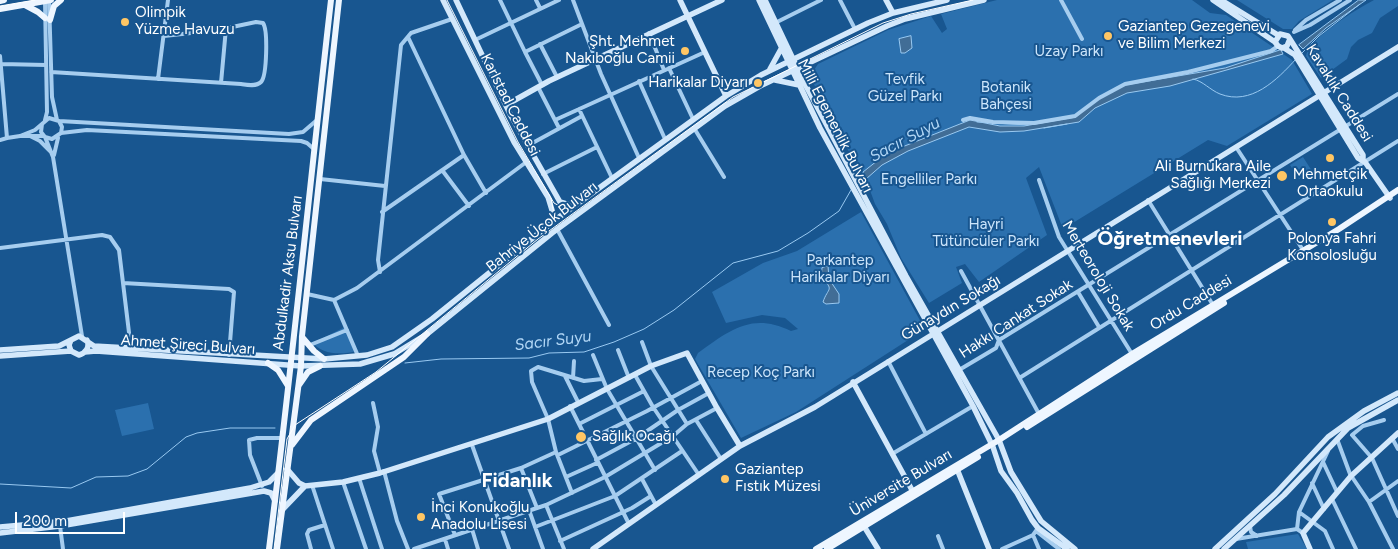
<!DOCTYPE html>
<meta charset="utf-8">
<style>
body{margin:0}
#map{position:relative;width:1398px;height:549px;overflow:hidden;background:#185690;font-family:Figtree,sans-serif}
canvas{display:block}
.scale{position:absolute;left:15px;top:512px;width:110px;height:22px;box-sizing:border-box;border:2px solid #fff;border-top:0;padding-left:6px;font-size:15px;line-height:18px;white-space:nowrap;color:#fff;-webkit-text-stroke:4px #185690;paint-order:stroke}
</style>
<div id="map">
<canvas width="1398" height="549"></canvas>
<div class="scale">200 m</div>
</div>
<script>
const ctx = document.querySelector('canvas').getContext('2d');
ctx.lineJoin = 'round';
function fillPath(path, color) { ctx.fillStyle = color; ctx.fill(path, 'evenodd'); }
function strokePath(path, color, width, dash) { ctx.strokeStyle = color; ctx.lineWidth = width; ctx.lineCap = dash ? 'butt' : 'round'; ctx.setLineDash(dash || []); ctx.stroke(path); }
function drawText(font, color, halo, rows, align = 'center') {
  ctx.font = font + ' Figtree,sans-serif'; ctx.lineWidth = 4; ctx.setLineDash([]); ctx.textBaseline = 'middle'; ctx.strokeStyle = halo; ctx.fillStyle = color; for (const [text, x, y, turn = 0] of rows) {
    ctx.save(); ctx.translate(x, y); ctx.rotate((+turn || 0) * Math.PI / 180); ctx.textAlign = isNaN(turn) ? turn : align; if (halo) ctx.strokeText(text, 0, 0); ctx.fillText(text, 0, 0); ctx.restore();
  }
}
const green = new Path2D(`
 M997,0H1192L1210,13L1226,15L1292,60L1312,94L1227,146L1208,140L1063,229L1039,167L1026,178L1047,235L979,282L965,264L956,267L962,283L929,303L901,258L887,224L875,204L867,182L835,128L810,76L818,64L888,30L931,16L942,33L947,29L941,14Z
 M1237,0H1333L1299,21L1292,29H1283Z
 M1374,0H1398V6L1380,18L1372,33L1358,40L1351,47L1347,59L1321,78L1306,56C1309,38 1357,9 1374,0Z
 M1303,157L1312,171L1299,179L1290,165Z
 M861,212L923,326L919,333L796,412L741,438L695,359L698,353C730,330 752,312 791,331L798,329L785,318L762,315L726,323L712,292L763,263L797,251Z
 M345,327L357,351C341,355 322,355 312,342H315Z
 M148,403L154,429L122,436L115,410Z
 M1298,534L1307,549H1248L1246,542Z`);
const water = new Path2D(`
 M1359,0H1366L1326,28L1303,49L1299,45Z
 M911,36L912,48L905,53H901L899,39Z
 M1281,50L1283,54L1170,86L1127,93L1095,108L1079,122L1024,131L1000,132L969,127L908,151L882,165L866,179L863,172L887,153L970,120L1000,126H1024L1076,117L1093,102L1125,85L1225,68Z
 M828,266L829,279L839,294V303L826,304L823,302C828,287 835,291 821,277L822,268Z`);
const stream = new Path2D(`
 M1302,53L1319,36L1360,4
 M1193,79C1203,81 1210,90 1220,94C1251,106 1277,80 1296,59
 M977,122L1028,125
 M1044,128L1067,124
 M858,181L865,176
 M405,363L441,359L529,358L549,353L584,352L614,342L644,329L674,310L733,263L778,251L808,233L839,211L851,190
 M0,484L71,488L96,477L128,476L147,469L186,437L197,433L230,428H275`);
const street = new Path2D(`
 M49,0L52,97L57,120
 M500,0L525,52L582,24
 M536,0L540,8
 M573,0L601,74L639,158
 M840,0L855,29
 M1061,0L1082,39
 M775,23L821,0
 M1295,30L1306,20L1340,0
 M1294,32L1310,25L1350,0
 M649,33L664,70
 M408,37L464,155L486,193
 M475,40L559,0
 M540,44L557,77
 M525,52L542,85
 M0,56L7,138L0,140
 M1,64L46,65
 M669,68L693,119
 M51,72L241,84C247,85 256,87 261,82C267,76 268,30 263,23L256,22L218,30L164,36
 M158,79L168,0
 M639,81L665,139
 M221,83L226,28
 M538,87L559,128
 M579,109L612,178
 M45,120L47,112L45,1
 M555,120L705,52
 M963,120L970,118L993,122L1034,123L1075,116L1099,98L1125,84L1188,72L1271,51L1278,46
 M59,121L289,134L303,132L317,120
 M42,124L41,132L45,137L52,139L61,133L62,127L59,121L49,118L35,130L20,136H44
 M694,128L724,177
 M61,133L87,130L301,141L307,143L315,150
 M30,136L40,141L50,151
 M45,137L53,157L82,336
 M7,138L20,136
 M527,146L582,116
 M1236,147L1303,250
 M54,155L58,138
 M442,170L469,206
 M543,174L597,147
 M320,179L385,186
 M1039,180L1059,237L1132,354
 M1148,200L1213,305
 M382,212L464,155
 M557,229L609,325
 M0,248L102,235L110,237L119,250L131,349
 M961,271L1039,414
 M380,272L378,260L401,45L411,33L452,19
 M123,283L229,289L234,292L229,355
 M1078,292L1099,327
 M307,294L334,300L357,288L525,163
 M334,300L358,356
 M642,342L651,366L687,424
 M310,345L347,330
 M618,350L629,378
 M593,355L607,389L655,470
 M888,361L926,434
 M959,370L996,348L999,340L1398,94
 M635,375L653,407L699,475
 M565,376L578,402
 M1021,377L1398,141
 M573,378L574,361
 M373,403L378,427L374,451L380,473
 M570,406L629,524
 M696,420L721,459
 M1384,420L1363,426L1352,435L1372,458L1398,516
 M579,424L644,391
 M1392,438L1398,449
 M1337,439L1350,474L1369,502
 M472,445L509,549
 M892,454L973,406
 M558,455L647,411L702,381
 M596,460L637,438L678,410L709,393
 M1323,462L1337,492
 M521,468L537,508
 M384,471L397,521L408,549
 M566,477L597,463
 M359,478L382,549
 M642,479L656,505
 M343,482L366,549
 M1312,483L1324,509
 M312,485L333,549
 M262,486L250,455L249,440L257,438H283
 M572,493L556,452L548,419L532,382L531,371L538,367L584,381L602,379
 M1332,499L1356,549
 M546,505L564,549
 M529,510L543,549
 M1299,512L1325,531L1333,549
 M60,526L63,549
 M1250,526L1251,532L1257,536
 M535,527L615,496L682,451
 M472,529L478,549
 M1297,529L1299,512L1328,451
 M1036,531L1059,549
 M455,535L439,494L521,468L556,452
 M1033,535L1039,549
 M938,536L943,549
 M445,539L448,549
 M1236,539L1297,529L1303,533
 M560,541L632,508L651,496
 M311,549L307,534L309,530L325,525
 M414,549L546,505L605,477L673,436L687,424L717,408
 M1002,549L1033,535L1038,528
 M1393,549L1369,502L1398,481`);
const secondary = new Path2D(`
 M443,0L514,142L548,197L555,220
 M456,0L511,116L560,202L573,206
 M680,0L726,96
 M759,0L820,128L973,406L993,447L1001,471L1017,493L1032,520L1038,528L1067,549
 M765,0L803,80L906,276L999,440L1011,472L1041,521L1075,549
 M886,0L893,13
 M1213,0L1275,42
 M1221,0L1278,35
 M1289,41L1287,46L1282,48L1278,46L1275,42L1280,34L1288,36L1363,155V160
 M1284,48L1295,55L1358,158L1365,162L1390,198
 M770,69L781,49
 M775,80L799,85
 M506,105L549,81L722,0
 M87,340C90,347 86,353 79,355L71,351L69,345L71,340L79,336L94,346L324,359L367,355L392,347L432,319L555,220L726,96L761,75L868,23L893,13L947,0
 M0,350L59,346L71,340
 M85,352L96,351L301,366L360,364L394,354L427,334L552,233L725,106L760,86L887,26L905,19L984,0
 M0,356L71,351
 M853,382L912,490
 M287,469L299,483L305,486L343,482L380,473L548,419L651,366L687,353L717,408L740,446
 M957,469L989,549
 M283,509L305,486
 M862,523L878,549
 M0,527L66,521L250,488L269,482L278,473
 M0,533L60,526L264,491L271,493L275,501
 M593,549L740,446L815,407L1398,47
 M1215,549L1275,494L1328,437L1364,411L1398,393
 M1224,549L1284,495L1348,428L1398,400
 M1310,549L1303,533L1351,476L1398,433`);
const primary = new Path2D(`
 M0,1L4,0
 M25,5L38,12L45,18
 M0,9L51,0
 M50,20L54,6L61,0
 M302,337L314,351L324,359
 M268,363L278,370L288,386
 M299,385L308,372L320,366
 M1027,427L1224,303
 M292,445L311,420L404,357L427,334
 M269,549C292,366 310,183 331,0
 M277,549L301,366L302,336L339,0
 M816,549L999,440L1132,354L1339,229L1398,190
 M827,549L978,457`);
const tram = new Path2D(`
 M447,0L518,142L554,203L565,209L578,206
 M0,6L35,0
 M545,230L554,214L551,198
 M274,549L287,439L295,425L376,372L538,239L733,97L883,23L911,14L973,0`);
const markers = [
 [125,22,5,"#ffc664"],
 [1108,36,5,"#ffc664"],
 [685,51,5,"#ffc664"],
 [758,83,5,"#ffc664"],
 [1330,158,5,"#ffc664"],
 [1282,176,6,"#ffc664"],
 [1332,222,5,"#ffc664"],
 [581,437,6,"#ffc664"],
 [725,479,5,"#ffc664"],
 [421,517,5,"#ffc664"]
];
const poiNames = [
 ["Olimpik",135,13],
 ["Yüzme Havuzu",135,30],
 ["Gaziantep Gezegenevi",1118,27],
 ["ve Bilim Merkezi",1118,44],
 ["Şht. Mehmet",675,42,"right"],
 ["Nakıboğlu Camii",675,59,"right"],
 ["Harikalar Diyarı",748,83,"right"],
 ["Ali Burnukara Aile",1271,167,"right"],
 ["Sağlığı Merkezi",1271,184,"right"],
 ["Mehmetçik",1330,175,"center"],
 ["Ortaokulu",1330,192,"center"],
 ["Polonya Fahri",1332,239,"center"],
 ["Konsolosluğu",1332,256,"center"],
 ["Sağlık Ocağı",592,437],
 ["Gaziantep",735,470],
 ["Fıstık Müzesi",735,487],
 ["İnci Konukoğlu",431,508],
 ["Anadolu Lisesi",431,525]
];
const parkNames = [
 ["Uzay Parkı",1069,52],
 ["Tevfik",905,80],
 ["Güzel Parkı",905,97],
 ["Botanik",1006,88],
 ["Bahçesi",1006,105],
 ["Engelliler Parkı",929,180],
 ["Hayri",986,225],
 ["Tütüncüler Parkı",986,242],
 ["Parkantep",840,261],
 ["Harikalar Diyarı",840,278],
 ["Recep Koç Parkı",761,373]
];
const streetNames = [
 ["Kavaklık Caddesi",1339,93,58],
 ["Karlstad Caddesi",510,105,63],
 ["Milli Egemenlik Bulvarı",835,126,63],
 ["Bahriye Üçok Bulvarı",542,227,-38],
 ["Abdulkadir Aksu Bulvarı",288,273,-83],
 ["Merteoroloji Sokak",1098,276,59],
 ["Ordu Caddesi",1191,303,-31],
 ["Günaydın Sokağı",951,308,-31],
 ["Hakkı Cankat Sokak",1016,319,-33],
 ["Ahmet Şireci Bulvarı",188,345,4],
 ["Üniversite Bulvarı",901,483,-31]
];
const waterNames = [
 ["Sacır Suyu",905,140,-28],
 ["Sacır Suyu",553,341,-7]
];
const districtNames = [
 ["Öğretmenevleri",1170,239],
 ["Fidanlık",517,481]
];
fillPath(green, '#2b70ae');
fillPath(water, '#416d96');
strokePath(water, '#99c9f1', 1);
strokePath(stream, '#99c9f1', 1);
strokePath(street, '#a6cdef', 4);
strokePath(secondary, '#d3e8fb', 5.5);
strokePath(primary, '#eef6ff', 6);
strokePath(tram, '#fff', 1);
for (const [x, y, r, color] of markers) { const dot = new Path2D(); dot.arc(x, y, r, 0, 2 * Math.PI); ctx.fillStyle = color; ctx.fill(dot); strokePath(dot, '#185690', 2); }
drawText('15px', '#fff', '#185690', poiNames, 'left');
drawText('15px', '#cce5fb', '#185690', parkNames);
drawText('15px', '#fff', '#185690', streetNames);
drawText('italic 16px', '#b2d7f6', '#185690', waterNames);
drawText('bold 20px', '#fff', '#185690', districtNames);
</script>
